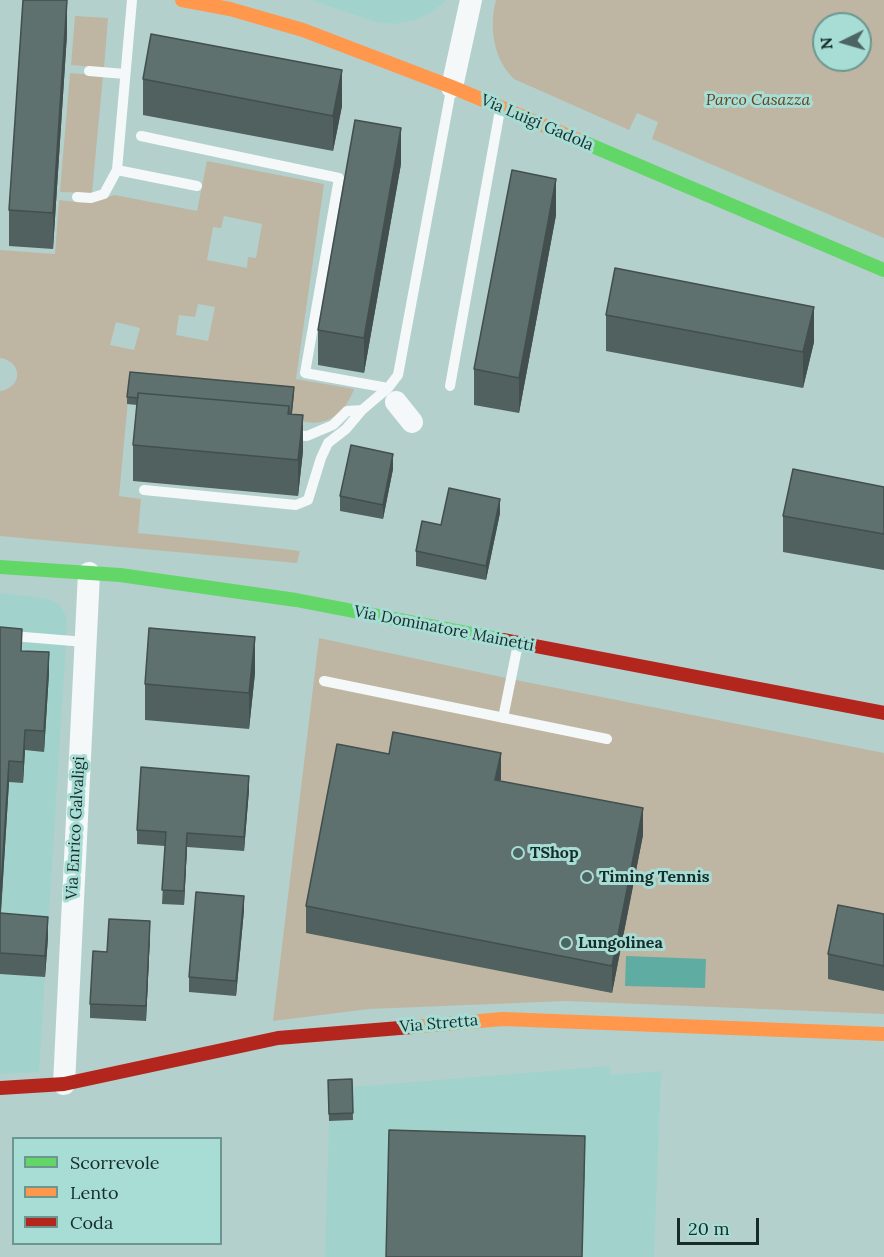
<!DOCTYPE html>
<style>
body{margin:0}
#map{position:relative;width:884px;height:1257px;overflow:hidden;background:#b4d0cd;font-family:Lora,serif}
canvas{display:block}
.legend{position:absolute;left:12px;top:1137px;width:210px;height:108px;box-sizing:border-box;background:#a7ddd5;border:2px solid #6d9690;margin:0;padding:8px 10px;list-style:none;font-size:18px;color:#162c29}
.legend li{display:flex;align-items:center;gap:12px;height:30px}
.legend b{width:30px;border:2px solid #6d9690}
.north{position:absolute;left:812px;top:12px;width:60px;height:60px;box-sizing:border-box;background:#a7ddd5;border:2px solid #6d9690;border-radius:50%;rotate:265deg;font-size:16px;font-weight:700;line-height:24px;text-align:center;color:#162c29}
.north::after{content:'';display:block;margin:auto;width:21px;height:27px;background:#4d6562;clip-path:polygon(50% 0,100% 100%,50% 72%,0 100%)}
.scale{position:absolute;left:677px;top:1218px;width:82px;height:27px;box-sizing:border-box;border:3px solid #162c29;border-top:0;padding-left:8px;font-size:18px;line-height:21px;white-space:nowrap;color:#162c29;-webkit-text-stroke:4px #a7ddd5;paint-order:stroke}
</style>
<div id="map">
<canvas width="884" height="1257"></canvas>
<ul class="legend">
<li><b style="height:8px;background:#63d668"></b>Scorrevole</li>
<li><b style="height:8px;background:#ff974d"></b>Lento</li>
<li><b style="height:8px;background:#b3261e"></b>Coda</li>
</ul>
<div class="north">N</div>
<div class="scale">20 m</div>
</div>
<script>
const ctx = document.querySelector('canvas').getContext('2d');
ctx.lineJoin = 'round';
function fillPath(path, color) { ctx.fillStyle = color; ctx.fill(path, 'evenodd'); }
function strokePath(path, color, width, dash) { ctx.strokeStyle = color; ctx.lineWidth = width; ctx.lineCap = dash ? 'butt' : 'round'; ctx.setLineDash(dash || []); ctx.stroke(path); }
function drawText(font, color, halo, rows, align = 'center') {
  ctx.font = font + ' Lora,serif'; ctx.lineWidth = 6; ctx.setLineDash([]); ctx.textBaseline = 'middle'; ctx.strokeStyle = halo; ctx.fillStyle = color; for (const [text, x, y, turn = 0] of rows) {
    ctx.save(); ctx.translate(x, y); ctx.rotate((+turn || 0) * Math.PI / 180); ctx.textAlign = isNaN(turn) ? turn : align; if (halo) ctx.strokeText(text, 0, 0); ctx.fillText(text, 0, 0); ctx.restore();
  }
}
const built = new Path2D(`
 M311,0H446L432,12L415,20L394,24L376,22Z
 M0,593L49,599L59,605L65,614L67,626L39,1072L0,1074Z
 M610,1066L611,1075L661,1071L654,1257H325L329,1121L353,1120L352,1087Z`);
const green = new Path2D(`
 M496,0H884V238L652,139L658,122L637,113L629,130L514,79C493,59 489,27 496,0ZM824,24H860V60H824Z
 M75,16L108,18L104,68L71,65Z
 M70,73L103,76L92,193L60,192Z
 M207,161L324,184L296,379L354,389C349,404 337,419 321,422C311,424 300,421 291,420L130,379L119,496L141,499L138,533L218,541L300,551L297,563L0,536V391C23,388 23,361 0,358V250L55,254L59,200L86,203L115,195L197,211ZM224,216L262,224L256,258L248,257L247,268L207,260L213,227L221,228ZM198,304L215,307L208,341L176,335L179,315L195,317ZM116,322L140,328L134,350L110,345Z
 M319,638L511,679L884,753V1014L567,1001L369,1009L273,1021Z`);
const water = new Path2D(`
 M626,956L706,959L705,988L625,986Z`);
const lane = new Path2D(`
 M132,0L117,170L197,186
 M89,71L125,74
 M141,136L339,178L305,373L388,388
 M77,197L91,198L104,194L117,170
 M450,386L500,110
 M290,435L307,436L333,425L347,411L362,410
 M144,490L296,505L308,500L321,458L328,443L346,429L362,410L388,388L398,375L451,90
 M0,635L85,642
 M324,681L607,739
 M503,718L518,644`);
const street = new Path2D(`
 M452,87L471,0
 M396,402L412,422
 M64,1084L89,573`);
const fast = new Path2D(`
 M583,142L884,270
 M0,567L120,575L296,600L504,640`);
const slow = new Path2D(`
 M182,0L230,9L303,30L452,87L583,142
 M412,1027L503,1019L884,1034`);
const jam = new Path2D(`
 M504,640L884,713
 M0,1088L64,1084L278,1038L412,1027`);
const wall = new Path2D(`
 M67,34L53,249L9,246V210Z
 M143,79L342,106L333,151L143,115Z
 M401,164L364,373L318,365V330Z
 M556,215L519,413L474,405V369Z
 M606,315L814,342L803,388L606,351Z
 M294,394L292,414L303,451L298,496L133,481V445L137,405L127,404V397Z
 M393,469L383,519L340,511V496Z
 M884,487V570L783,552V516Z
 M500,513L486,580L416,566V551Z
 M0,627L22,651L49,673L44,752L25,750L23,783L9,782L1,913L48,938L45,977L0,974Z
 M255,673L249,729L145,720V684Z
 M500,781L643,835L612,993L306,933V906Z
 M249,790L244,851L187,847L184,905L162,904L165,846L137,844V830Z
 M244,910L236,996L189,992V977Z
 M884,914V991L828,979V954Z
 M150,935L146,1021L90,1018V1004L107,952Z
 M352,1079L353,1120L329,1121L328,1080Z`);
const shadedWall = new Path2D(`
 M67,0V34L53,249V213Z
 M342,70V106L333,151V116Z
 M401,128V164L364,373V338Z
 M556,179V215L519,413V378Z
 M814,307V342L803,388V352Z
 M303,415V451L298,496V460Z
 M393,454V469L383,519V505Z
 M500,499V513L486,580V566Z
 M255,637V673L249,729V693Z
 M49,652V673L44,752V731Z
 M25,730V750L23,783V762Z
 M501,753V780H495Z
 M9,761V782L0,925V904Z
 M249,776V790L244,851V837Z
 M643,808V835L612,993V966Z
 M187,833V847L184,905V891Z
 M244,896V910L236,996V981Z
 M48,917V938L45,977V956Z
 M150,921V935L146,1021V1006Z
 M585,1136V1157L582,1257Z`);
const building = new Path2D(`
 M23,0H67L53,213L9,210Z
 M151,34L342,70L333,116L143,79Z
 M355,120L401,128L364,338L318,330Z
 M512,170L556,179L519,378L474,369Z
 M615,268L814,307L803,352L606,315Z
 M130,372L294,387L291,414H289V406L138,393V398L127,397Z
 M138,393L289,406L288,414L303,415L298,460L133,445Z
 M351,445L393,454L383,505L340,496Z
 M793,469L884,487V534L783,516Z
 M449,488L500,499L486,566L416,551L422,521L441,525Z
 M0,627L22,629L21,651L49,652L44,731L25,730L23,762L9,761L0,904Z
 M149,628L255,637L249,693L145,684Z
 M393,732L501,753L495,780L643,808L612,966L306,906L337,744L389,754Z
 M141,767L249,776L244,837L187,833L184,891L162,890L166,832L137,830Z
 M196,892L244,896L236,981L189,977Z
 M838,905L884,914V966L828,954Z
 M0,913L48,917L45,956L0,953Z
 M109,919L150,921L146,1006L90,1004L93,951L107,952Z
 M352,1079L353,1113L329,1114L328,1080Z
 M389,1130L585,1136L582,1257H386Z`);
const markers = [
 [518,853,6,"#4d6562"],
 [587,877,6,"#4d6562"],
 [566,943,6,"#4d6562"]
];
const parkNames = [
 ["Parco Casazza",758,100]
];
const streetNames = [
 ["Via Luigi Gadola",537,123,23],
 ["Via Dominatore Mainetti",444,629,11],
 ["Via Enrico Galvaligi",76,828,-87],
 ["Via Stretta",439,1024,-5]
];
const poiNames = [
 ["TShop",530,853],
 ["Timing Tennis",599,877],
 ["Lungolinea",578,943]
];
fillPath(built, '#a2d2cc');
fillPath(green, '#beb6a2');
fillPath(water, '#5eaca2');
strokePath(lane, '#f4f8f8', 10);
strokePath(street, '#f4f8f8', 22);
strokePath(fast, '#63d668', 14);
strokePath(slow, '#ff974d', 14);
strokePath(jam, '#b3261e', 14);
fillPath(wall, '#51615f');
fillPath(shadedWall, '#424f4e');
fillPath(building, '#5e716f');
strokePath(building, '#424f4e', 1.5);
for (const [x, y, r, color] of markers) { const dot = new Path2D(); dot.arc(x, y, r, 0, 2 * Math.PI); ctx.fillStyle = color; ctx.fill(dot); strokePath(dot, '#a7ddd5', 2); }
drawText('italic 16px', '#67421c', '#a7ddd5', parkNames);
drawText('16px', '#162c29', '#a7ddd5', streetNames);
drawText('bold 16px', '#162c29', '#a7ddd5', poiNames, 'left');
</script>
